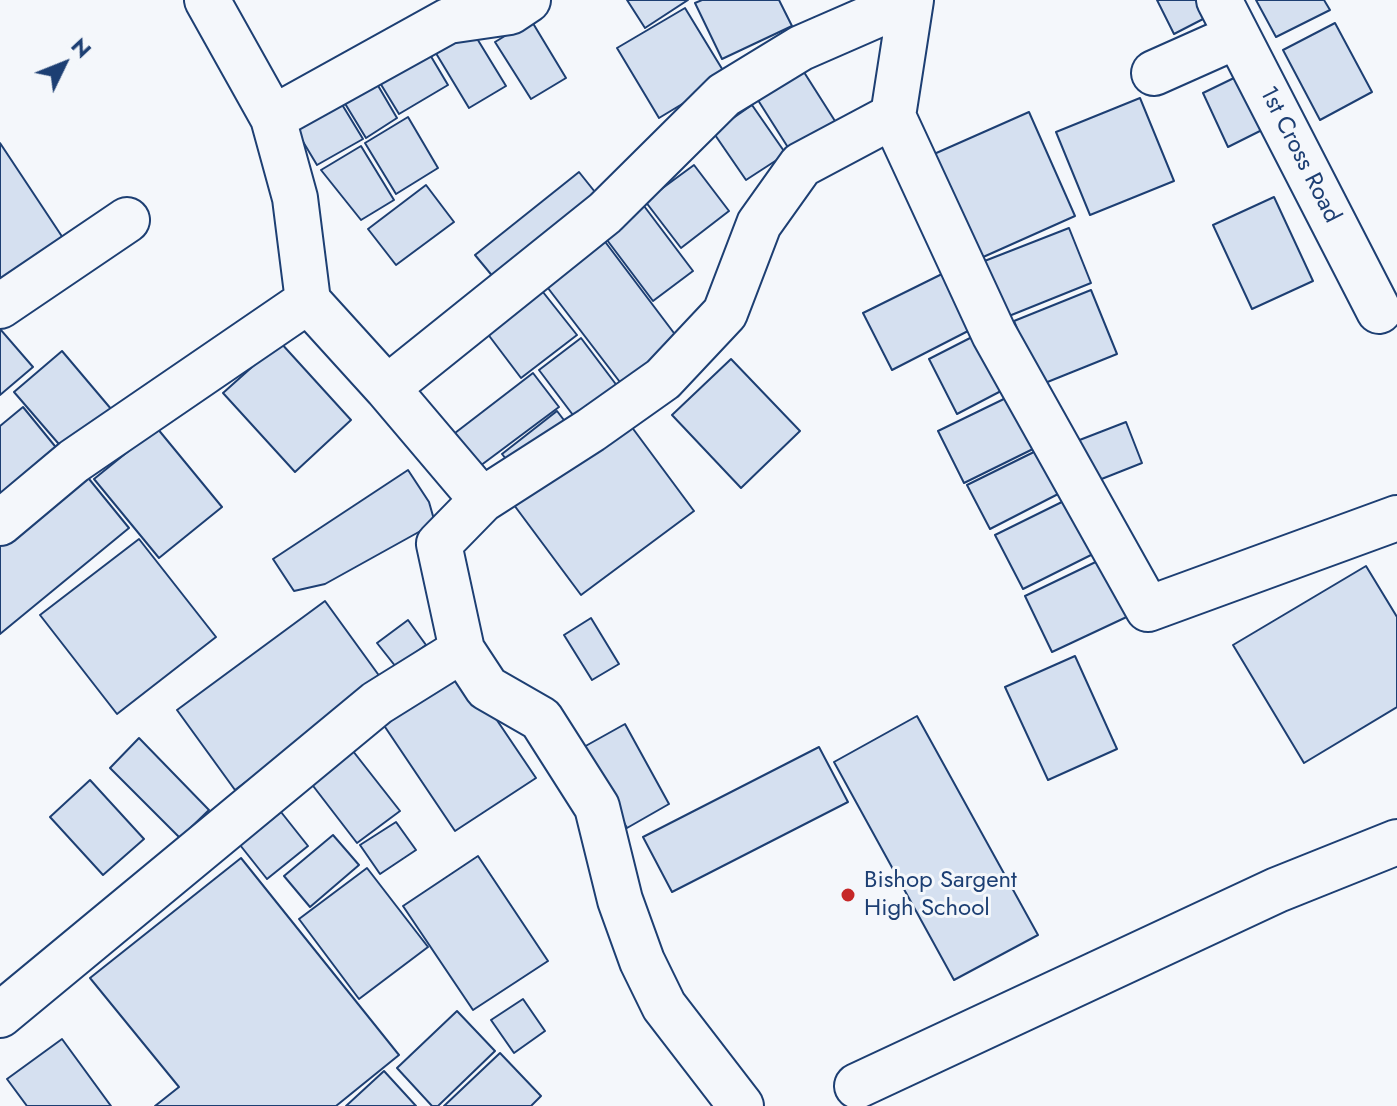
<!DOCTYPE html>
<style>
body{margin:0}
#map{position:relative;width:1397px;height:1106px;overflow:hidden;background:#f4f7fb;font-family:Jost,sans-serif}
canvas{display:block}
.north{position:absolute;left:24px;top:24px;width:80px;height:80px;-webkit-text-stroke:6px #f4f7fb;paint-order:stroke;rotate:47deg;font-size:22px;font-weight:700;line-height:32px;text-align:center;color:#1d3f73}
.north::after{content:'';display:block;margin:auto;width:28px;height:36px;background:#1d3f73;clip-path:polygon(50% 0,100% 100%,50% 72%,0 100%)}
</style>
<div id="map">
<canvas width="1397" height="1106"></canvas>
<div class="north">N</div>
</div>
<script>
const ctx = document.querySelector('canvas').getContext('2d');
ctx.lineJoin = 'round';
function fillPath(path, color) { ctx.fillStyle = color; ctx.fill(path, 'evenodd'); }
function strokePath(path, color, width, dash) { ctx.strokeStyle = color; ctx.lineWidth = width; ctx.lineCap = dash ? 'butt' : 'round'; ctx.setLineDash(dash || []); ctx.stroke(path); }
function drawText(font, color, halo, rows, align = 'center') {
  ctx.font = font + ' Jost,sans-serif'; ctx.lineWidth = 6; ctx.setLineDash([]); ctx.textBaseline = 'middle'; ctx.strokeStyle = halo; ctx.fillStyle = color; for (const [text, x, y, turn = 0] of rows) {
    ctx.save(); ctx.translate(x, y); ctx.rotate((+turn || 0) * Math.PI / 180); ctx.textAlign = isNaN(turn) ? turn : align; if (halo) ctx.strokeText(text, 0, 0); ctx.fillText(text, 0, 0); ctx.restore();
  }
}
const building = new Path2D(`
 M627,0H688L645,28Z
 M702,0H779L792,26L722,59L695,3Z
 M1157,0H1196L1205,18L1174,34Z
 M1256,0H1324L1330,10L1276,37Z
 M685,8L727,77L659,118L617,48Z
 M531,20L566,78L531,99L495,42Z
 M1335,23L1372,92L1320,120L1283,50Z
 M473,32L506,86L469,108L431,45Z
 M423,43L448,85L399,114L374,73Z
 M802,69L835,121L789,149L756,97Z
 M370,72L397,118L366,138L338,92Z
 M1236,77L1262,130L1228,147L1203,93Z
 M335,93L363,139L317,165L290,120Z
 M1140,98L1174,181L1090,215L1056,132Z
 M752,105L786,154L746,180L713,132Z
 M1029,112L1075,216L972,262L925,158Z
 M408,117L438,168L396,194L365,143Z
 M0,143L65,241L0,282Z
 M361,146L394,200L361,220L321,170Z
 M694,165L729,211L681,248L645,201Z
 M579,172L603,202L499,284L475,255Z
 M426,185L454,222L396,265L368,229Z
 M1274,197L1313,281L1252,309L1213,225Z
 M641,202L693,271L653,301L601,232Z
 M1069,228L1091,283L1004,318L982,262Z
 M597,231L683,345L626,390L538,275Z
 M942,274L970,330L892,370L863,313Z
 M539,287L577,335L521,378L484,329Z
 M1091,290L1117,354L1040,385L1014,321Z
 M0,329L33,367L0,395Z
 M974,336L1001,391L957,414L929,359Z
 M581,338L624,395L582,427L539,370Z
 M280,342L351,420L295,472L223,393Z
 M62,351L117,416L70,457L14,392Z
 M731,359L800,431L741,488L672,415Z
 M533,373L559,407L480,466L455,433Z
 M1010,396L1035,448L964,483L938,431Z
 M23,407L63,456L0,507V426Z
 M557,411L573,432L518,474L502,454Z
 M628,422L694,511L581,595L514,505Z
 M1126,422L1142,463L1094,482L1077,441Z
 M157,428L222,507L159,558L94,479Z
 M1040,449L1062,492L990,529L967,485Z
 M408,470L429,502L435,523L325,584L294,591L273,559Z
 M85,474L129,528L0,634V545Z
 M1072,497L1099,551L1023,589L995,535Z
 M139,539L216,637L117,714L40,615Z
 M1106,557L1133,614L1052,652L1025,596Z
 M1366,566L1397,617V707L1304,763L1233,645Z
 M325,601L383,681L235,790L177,710Z
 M591,618L619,664L592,680L564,635Z
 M408,620L426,645L396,667L377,643Z
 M1075,656L1117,749L1048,780L1005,687Z
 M459,664L536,778L455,831L379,718Z
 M917,716L1038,935L954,980L834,762Z
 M625,724L669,804L627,828L582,748Z
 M139,738L209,810L180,838L110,768Z
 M349,746L400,811L357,843L307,778Z
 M819,747L848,802L672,892L643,837Z
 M90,780L144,839L103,875L50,817Z
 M281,812L308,846L267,879L240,845Z
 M396,822L416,850L380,874L360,845Z
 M333,835L359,865L310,907L284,876Z
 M478,856L548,961L473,1010L403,906Z
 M241,858L399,1055L336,1106H155L179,1087L90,978Z
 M367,868L428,947L359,999L299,919Z
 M523,999L545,1031L514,1053L491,1020Z
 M457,1011L495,1051L438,1106H432L397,1068Z
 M62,1039L111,1106H27L7,1079Z
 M500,1053L541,1096L531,1106H444Z
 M384,1071L416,1106H346Z`);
const minor = new Path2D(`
 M207,0L273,118L295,198L308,301L387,388L482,500L439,544L462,650L487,688L541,719L597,807L620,900L642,961L664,1006L741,1106
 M911,0L893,116L994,334L1148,609L1397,518
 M1219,0L1379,311
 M1154,73L1237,36
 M273,118L448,21L510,12L528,0
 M0,306L127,220
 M387,388L605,213L724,95L801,48L911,0
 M482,500L591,430L663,379L725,313L759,224L801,165L893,116
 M0,523L74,461L308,301
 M0,1015L377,703L462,650
 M857,1086L1277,890L1397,842`);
const markers = [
 [848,895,8,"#c62828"]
];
const streetNames = [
 ["1st Cross Road",1299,155,63]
];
const poiNames = [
 ["Bishop Sargent",864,881],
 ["High School",864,909]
];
fillPath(building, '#d5e0f0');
strokePath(building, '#1d3f73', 2);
strokePath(minor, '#1d3f73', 48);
strokePath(minor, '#f4f7fb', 44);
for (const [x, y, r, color] of markers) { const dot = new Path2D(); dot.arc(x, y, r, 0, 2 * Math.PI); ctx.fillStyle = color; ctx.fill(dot); strokePath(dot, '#f4f7fb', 3); }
drawText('24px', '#1d3f73', '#f4f7fb', streetNames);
drawText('24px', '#1d3f73', '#f4f7fb', poiNames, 'left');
</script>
